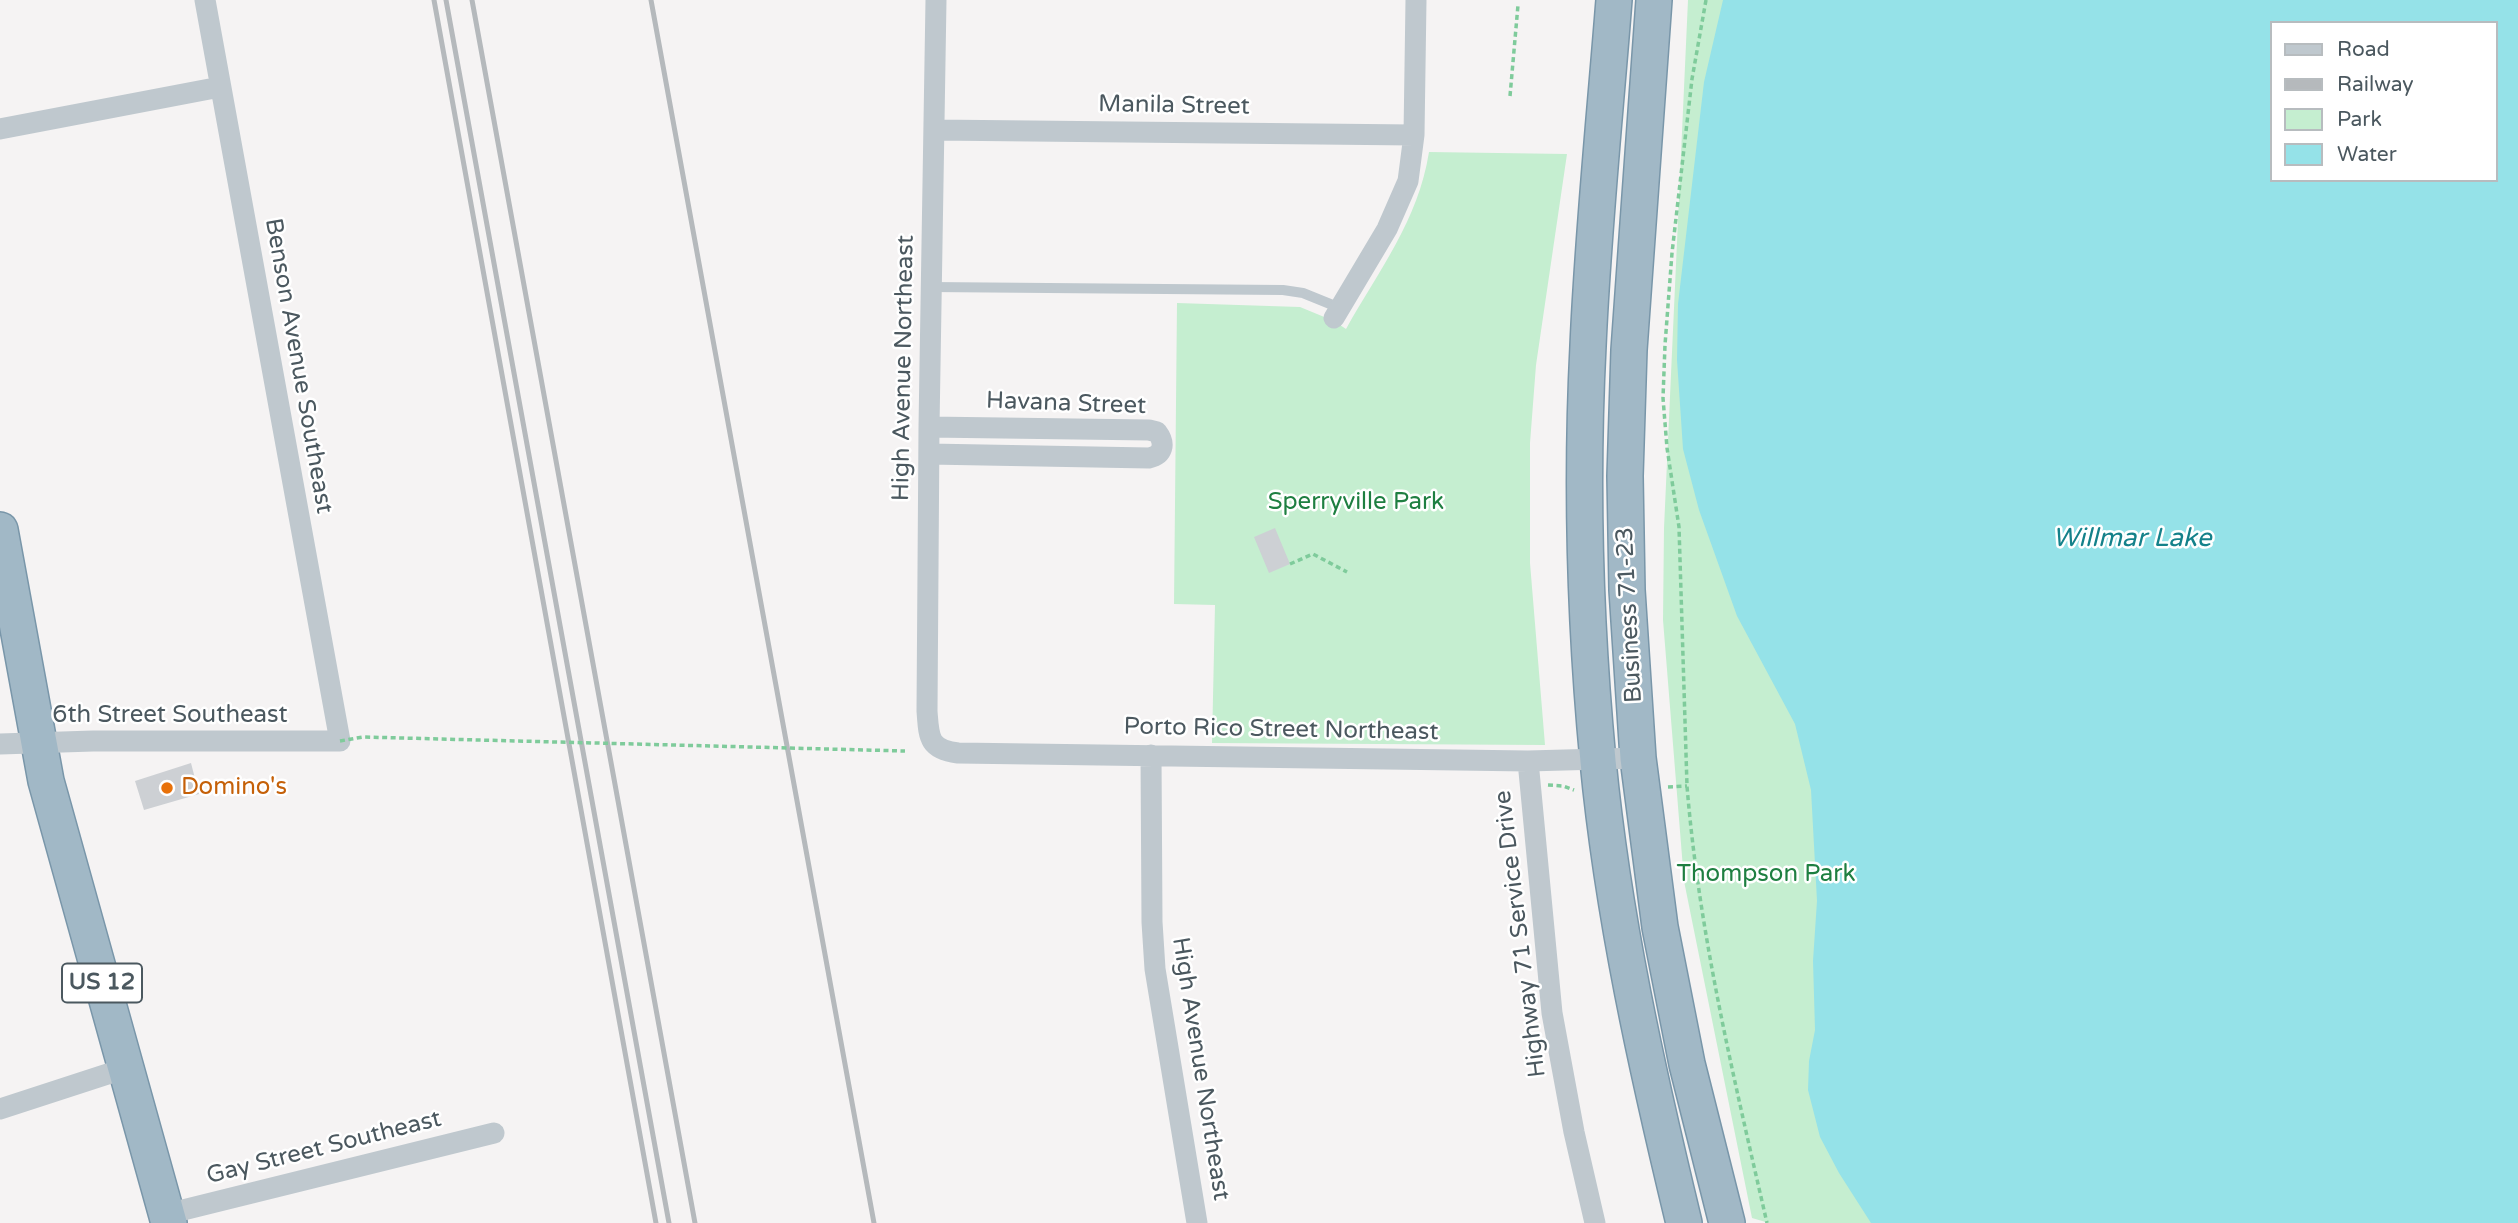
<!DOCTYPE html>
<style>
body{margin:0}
#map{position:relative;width:2518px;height:1223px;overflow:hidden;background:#f5f3f3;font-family:"Varela Round",sans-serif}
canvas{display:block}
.legend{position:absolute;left:2270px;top:21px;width:228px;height:161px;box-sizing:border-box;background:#fff;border:2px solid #b7bcbf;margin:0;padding:9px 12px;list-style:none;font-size:21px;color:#4b585f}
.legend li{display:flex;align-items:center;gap:14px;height:35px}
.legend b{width:35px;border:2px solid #b7bcbf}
</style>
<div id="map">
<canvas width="2518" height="1223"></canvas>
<ul class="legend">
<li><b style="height:9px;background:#bfc8ce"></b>Road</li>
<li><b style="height:9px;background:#b5b9bc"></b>Railway</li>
<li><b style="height:19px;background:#c5eed0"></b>Park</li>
<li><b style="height:19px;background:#95e2e8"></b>Water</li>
</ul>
</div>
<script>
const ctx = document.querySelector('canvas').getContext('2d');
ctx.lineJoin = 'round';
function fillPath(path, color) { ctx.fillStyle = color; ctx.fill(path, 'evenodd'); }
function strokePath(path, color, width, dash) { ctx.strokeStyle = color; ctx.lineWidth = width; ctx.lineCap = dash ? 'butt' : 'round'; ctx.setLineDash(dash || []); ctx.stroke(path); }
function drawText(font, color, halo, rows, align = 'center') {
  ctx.font = font + ' "Varela Round",sans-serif'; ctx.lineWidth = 5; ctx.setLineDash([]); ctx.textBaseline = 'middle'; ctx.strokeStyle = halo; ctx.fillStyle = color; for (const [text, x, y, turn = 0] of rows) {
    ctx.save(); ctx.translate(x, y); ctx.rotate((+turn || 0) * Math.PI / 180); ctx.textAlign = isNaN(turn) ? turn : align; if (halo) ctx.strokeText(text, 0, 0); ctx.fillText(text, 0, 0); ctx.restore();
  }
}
const green = new Path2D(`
 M1688,0H1761L1836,807L1909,1223H1769L1752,1218L1684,881L1663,620L1664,528Z
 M1429,152L1567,154L1536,365L1530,443V563L1545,745L1212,743L1215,605L1174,604L1177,303L1300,307L1334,321L1346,329C1379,270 1418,221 1429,152Z`);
const water = new Path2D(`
 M1723,0H2518V1223H1871L1839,1173L1820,1137L1808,1090L1809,1061L1815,1030L1813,961L1817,901L1811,790L1795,724L1737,616L1699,510L1683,449L1677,360L1678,304L1704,82ZM2271,23H2495V180H2271Z`);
const building = new Path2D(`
 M1275,528L1290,564L1269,573L1254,537Z
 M191,763L199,794L144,810L135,781Z`);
const path = new Path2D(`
 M1706,0L1692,79L1672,253L1665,345L1663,398L1667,448L1679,527L1687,786C1699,934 1734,1079 1767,1223
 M1510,96L1518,5
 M1290,564L1313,554L1347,572
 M1548,785L1563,786L1574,790
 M1668,787L1687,786`);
const service = new Path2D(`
 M930,287L1283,290L1303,293L1340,308`);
const minor = new Path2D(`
 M936,0L929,427L927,711C929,737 928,749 958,753L1528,761L1638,758
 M0,129L220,87
 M934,130L1414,135
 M1334,318L1387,229L1408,181L1414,135L1416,0
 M929,427L1149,430L1157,432C1166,444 1163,455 1149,458L929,454
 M0,744L93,741H340L205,0
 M1151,755L1152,922L1155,969L1197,1223
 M1528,761L1552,1013L1574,1132L1595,1223
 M0,1109L126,1068
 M167,1214L494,1133`);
const trunk = new Path2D(`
 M1614,0C1605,115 1593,230 1588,346C1581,483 1585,624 1598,761C1613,917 1647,1070 1684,1223
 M1654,0L1629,350L1625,476L1627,590L1638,758L1660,927L1687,1064L1727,1223
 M0,530L46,781L169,1223`);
const rail = new Path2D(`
 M434,0L656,1223
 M446,0L669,1223
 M472,0L695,1223
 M651,0L874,1223`);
const pathBridge = new Path2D(`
 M340,741L363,737L905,751`);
const markers = [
 [167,788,7,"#e8710a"]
];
const shields = [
 [102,983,80]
];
const shieldNames = [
 ["US 12",102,983]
];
const streetNames = [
 ["Manila Street",1174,106,1],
 ["Benson Avenue Southeast",298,366,80],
 ["High Avenue Northeast",904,368,-89],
 ["Havana Street",1066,404,2],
 ["Business 71-23",1630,615,-93],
 ["6th Street Southeast",170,716],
 ["Porto Rico Street Northeast",1281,730,1],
 ["Highway 71 Service Drive",1521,934,-97],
 ["High Avenue Northeast",1200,1069,81],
 ["Gay Street Southeast",324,1148,-14]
];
const parkNames = [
 ["Sperryville Park",1356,503],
 ["Thompson Park",1766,875]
];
const foodNames = [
 ["Domino's",181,788]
];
const waterNames = [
 ["Willmar Lake",2132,539]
];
fillPath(green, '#c5eed0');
fillPath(water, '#95e2e8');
fillPath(building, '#cdd0d4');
strokePath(trunk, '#7996a9', 38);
strokePath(path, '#7fcb9b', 3.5, [5, 3.5]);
strokePath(service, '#bfc8ce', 10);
strokePath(minor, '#bfc8ce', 21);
strokePath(trunk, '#a1b8c6', 35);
strokePath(rail, '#b5b9bc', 5);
strokePath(pathBridge, '#7fcb9b', 3.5, [5, 3.5]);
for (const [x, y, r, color] of markers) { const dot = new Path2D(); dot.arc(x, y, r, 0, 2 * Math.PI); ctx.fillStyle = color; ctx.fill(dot); strokePath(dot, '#fff', 2.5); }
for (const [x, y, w] of shields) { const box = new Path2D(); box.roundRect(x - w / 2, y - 19.5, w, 39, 5); ctx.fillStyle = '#fff'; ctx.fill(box); strokePath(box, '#4b585f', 2); }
drawText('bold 23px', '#4b585f', null, shieldNames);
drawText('24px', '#4b585f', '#fff', streetNames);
drawText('24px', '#1e7f41', '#fff', parkNames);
drawText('24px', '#c56008', '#fff', foodNames, 'left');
drawText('italic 26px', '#14818a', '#fff', waterNames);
</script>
